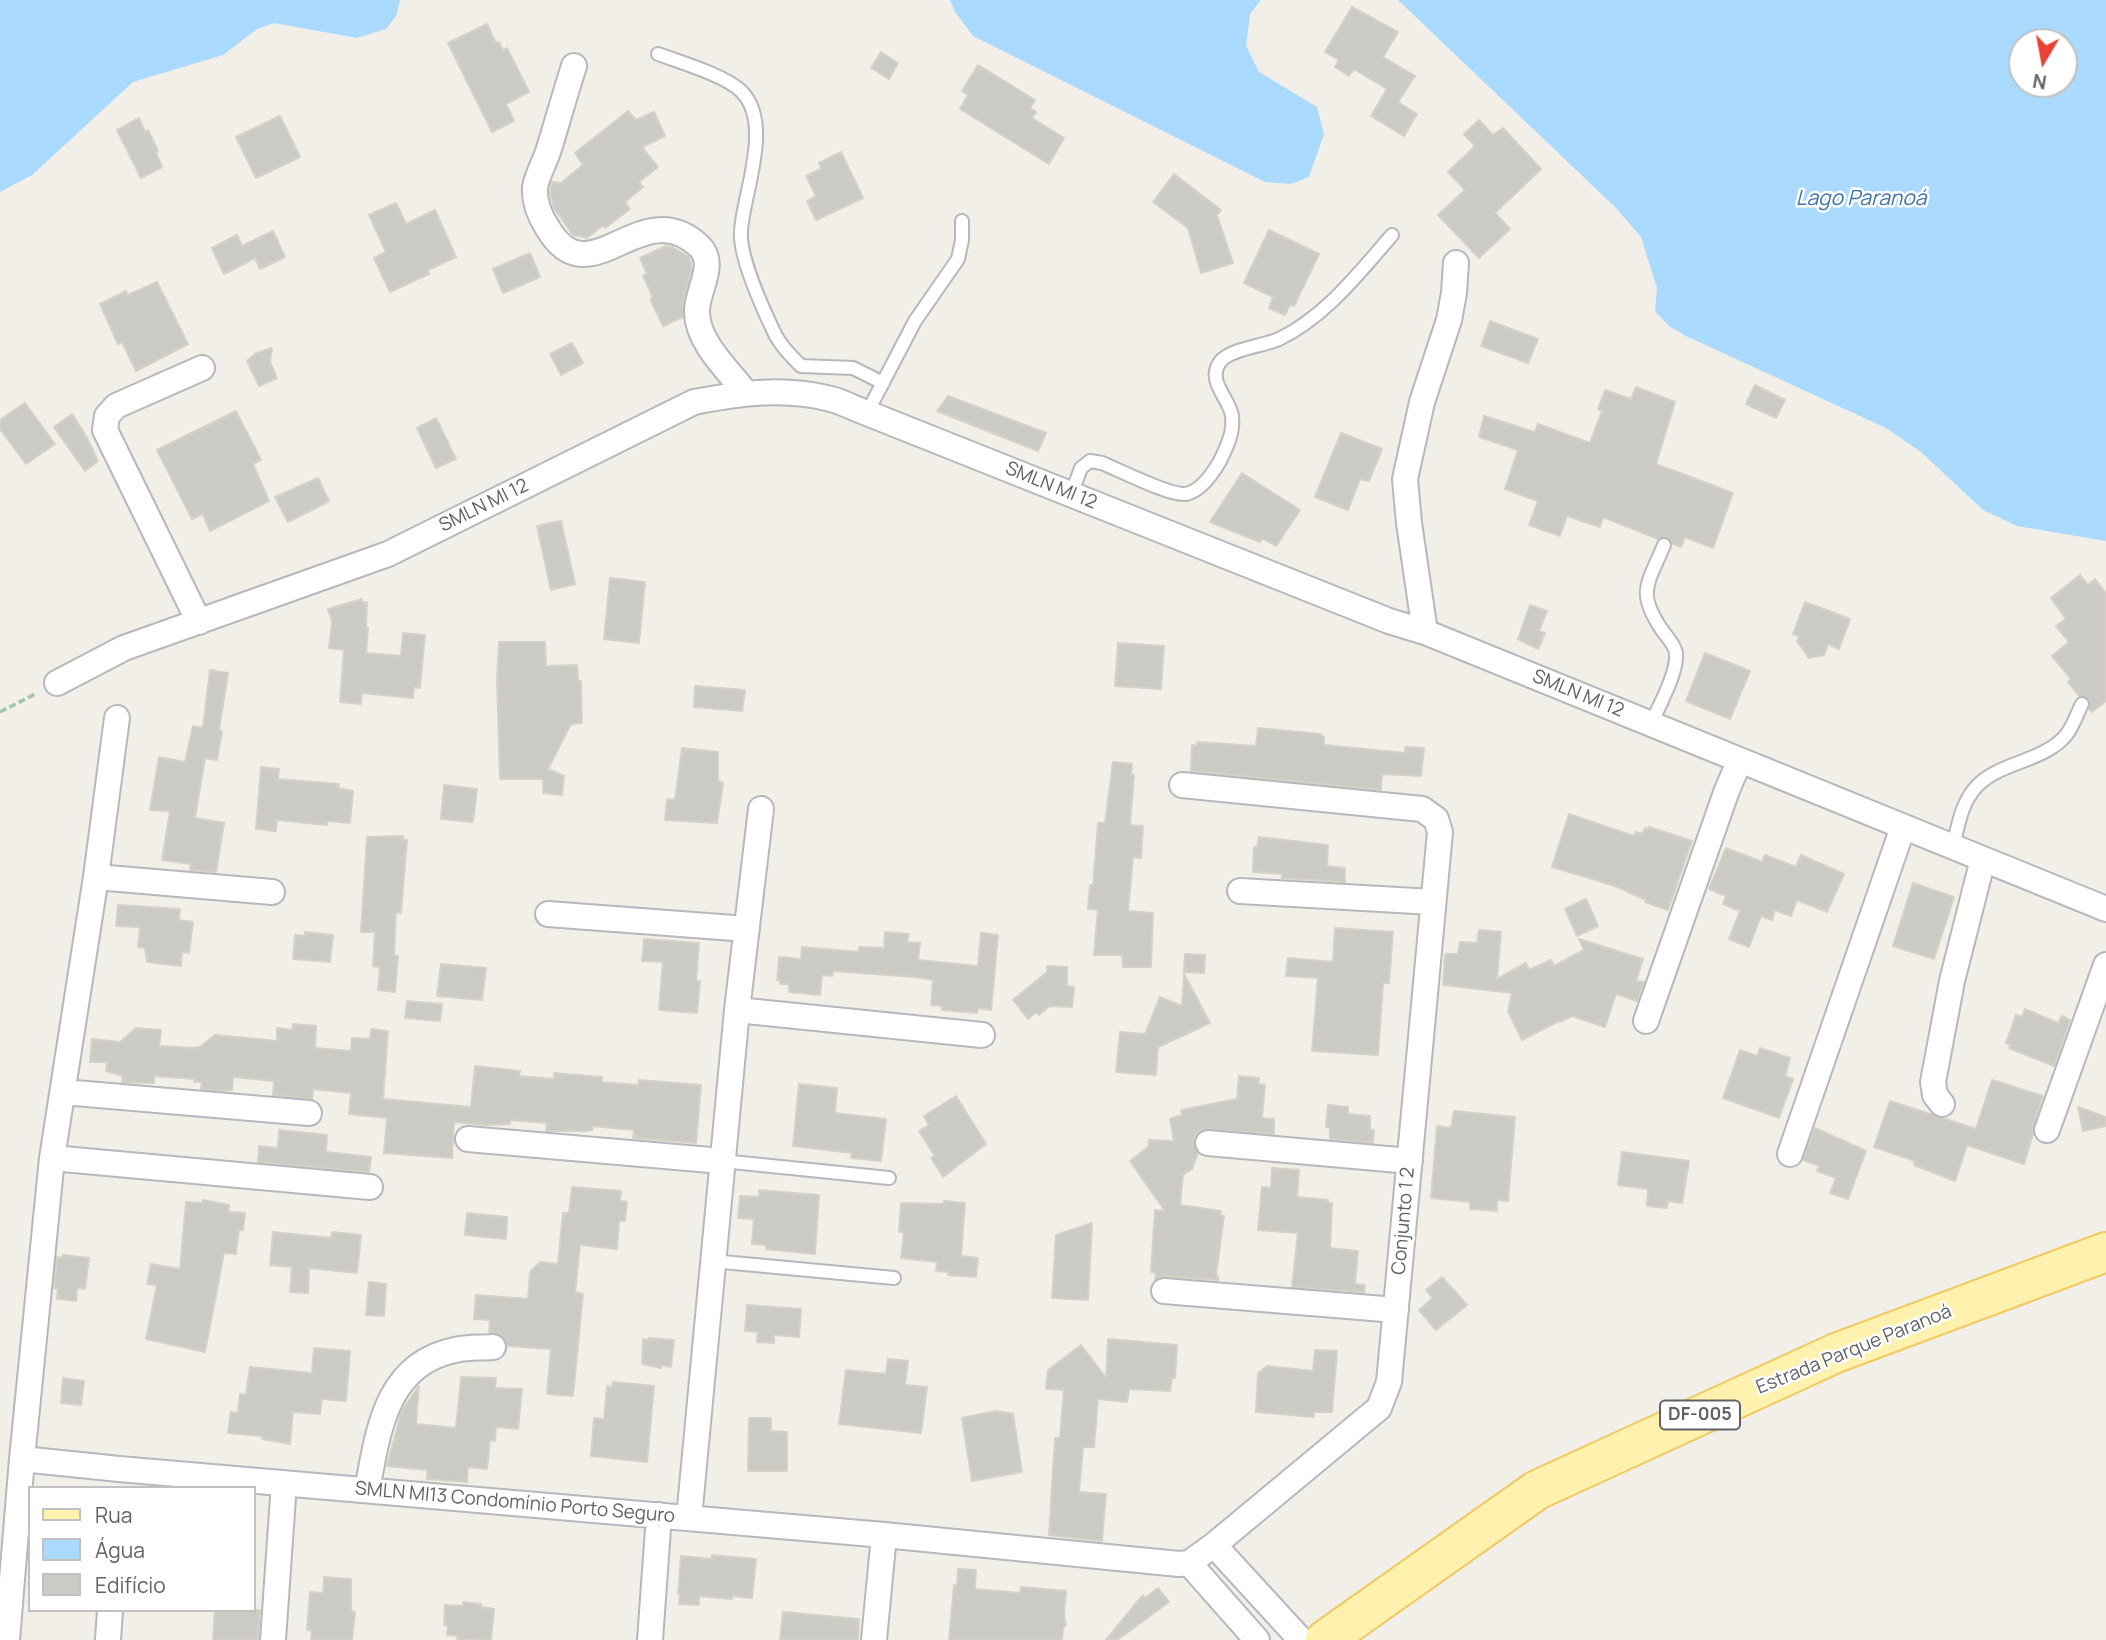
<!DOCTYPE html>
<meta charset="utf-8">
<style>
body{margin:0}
#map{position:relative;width:2106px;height:1640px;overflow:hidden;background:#f1efe8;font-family:Manrope,sans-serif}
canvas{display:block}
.legend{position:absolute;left:28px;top:1486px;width:228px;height:126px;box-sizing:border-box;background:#fff;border:2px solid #bfc1c3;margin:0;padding:9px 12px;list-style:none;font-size:21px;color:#5f6368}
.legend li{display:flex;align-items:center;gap:14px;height:35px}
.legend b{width:35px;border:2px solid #bfc1c3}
.north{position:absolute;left:2008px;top:28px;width:70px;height:70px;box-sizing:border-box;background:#fff;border:2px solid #bfc1c3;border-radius:50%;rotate:190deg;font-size:19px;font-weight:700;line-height:28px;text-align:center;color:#5f6368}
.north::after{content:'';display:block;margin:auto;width:24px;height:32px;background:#ea4335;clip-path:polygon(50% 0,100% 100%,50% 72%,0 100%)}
</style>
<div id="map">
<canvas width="2106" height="1640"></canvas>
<ul class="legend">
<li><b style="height:9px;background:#fff2af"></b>Rua</li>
<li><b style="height:19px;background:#aadaff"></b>Água</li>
<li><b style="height:19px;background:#cccac5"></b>Edifício</li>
</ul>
<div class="north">N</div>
</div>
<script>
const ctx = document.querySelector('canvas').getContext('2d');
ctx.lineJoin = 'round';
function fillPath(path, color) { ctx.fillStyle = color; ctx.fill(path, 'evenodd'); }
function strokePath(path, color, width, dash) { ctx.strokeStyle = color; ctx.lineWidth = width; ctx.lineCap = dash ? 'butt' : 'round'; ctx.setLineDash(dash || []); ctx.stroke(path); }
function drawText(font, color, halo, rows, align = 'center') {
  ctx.font = font + ' Manrope,sans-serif'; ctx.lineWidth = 5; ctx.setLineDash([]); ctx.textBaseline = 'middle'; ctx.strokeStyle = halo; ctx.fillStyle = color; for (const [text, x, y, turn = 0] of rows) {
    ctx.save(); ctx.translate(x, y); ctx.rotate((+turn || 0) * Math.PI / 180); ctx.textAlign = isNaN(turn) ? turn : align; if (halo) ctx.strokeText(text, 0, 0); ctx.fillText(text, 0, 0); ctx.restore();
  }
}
const water = new Path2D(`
 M0,0H400L396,16L386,29L357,38L274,23L257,29L223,55L133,82L32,175L0,192Z
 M950,0H1261L1250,14L1246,46L1259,72L1317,107L1324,134L1309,177L1291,184L1265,182L973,36L955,12Z
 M1398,0H2106V541L2017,526L1983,510L1921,452L1886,428L1686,336L1669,326L1655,311L1657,288L1641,237L1616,208ZM2064,42V84H2022V42Z`);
const building = new Path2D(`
 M1352,7L1398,32L1383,57L1415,76L1398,102L1417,114L1404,136L1371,116L1387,89L1354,69L1349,76L1335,67L1339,60L1325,52Z
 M487,24L496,43L499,42L503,51L507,48L529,92L506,104L514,121L492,132L448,43Z
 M881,52L898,63L889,79L871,68Z
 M978,65L1035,100L1030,108L1036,112L1032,118L1064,138L1049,164L960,109L968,95L962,91Z
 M628,111L636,120L654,112L665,136L642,147L658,167L639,182L643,187L625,202L630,209L605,228L603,225L587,238L573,235L554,208L550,192L552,182L561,183L583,165L575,153Z
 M280,116L300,157L256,178L236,137Z
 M139,118L145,132L148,130L158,151L156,153L162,167L141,178L117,130Z
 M1479,120L1493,135L1503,128L1541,169L1495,213L1510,229L1479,258L1438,215L1465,190L1448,172L1475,146L1464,134Z
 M841,152L863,198L816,220L807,201L816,196L806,176L821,169L819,163Z
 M1174,174L1221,210L1217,215L1233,263L1201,273L1188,228L1153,202Z
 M396,203L406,224L435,210L456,257L428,270L429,274L390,292L374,258L386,252L369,215Z
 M1269,230L1319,254L1294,306L1290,305L1285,315L1269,308L1273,297L1244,283Z
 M273,231L285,257L260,269L255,258L224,274L212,248L237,235L242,246Z
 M666,246L672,247L689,257L692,268L683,301V317L663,326L651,301L652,295L643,276L647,274L640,258Z
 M530,253L540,277L503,293L493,269Z
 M157,282L188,344L136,371L122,342L118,344L100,304L126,291L128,295Z
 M1490,321L1538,339L1528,363L1481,346Z
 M572,343L583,363L561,375L550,354Z
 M272,348L270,362L277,378L259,386L247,361L256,353Z
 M1755,385L1785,400L1776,418L1746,404Z
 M1636,387L1675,402L1656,464L1733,493L1713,548L1685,537L1681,547L1673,544L1667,537L1658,539L1603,517L1600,527L1567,516L1560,536L1529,525L1538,501L1505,489L1518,450L1479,437L1484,416L1535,432L1538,424L1590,443L1602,411L1598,409L1605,390L1631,399Z
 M948,396L1046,433L1038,451L937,411Z
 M25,403L55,444L26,464L0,429V420Z
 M236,411L261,460L253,464L269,501L210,531L203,514L192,519L157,450Z
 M72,414L86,436L98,461L85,471L54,427Z
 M436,418L456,459L436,468L417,428Z
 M1341,433L1382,449L1369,481L1360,479L1348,510L1315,497Z
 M1242,473L1300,510L1276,546L1262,538L1260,542L1210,522Z
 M318,478L329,501L288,522L275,497Z
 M561,521L575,584L551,590L537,526Z
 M2080,575L2088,585L2095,579L2106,593V701L2092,712L2089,709V699L2079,696L2068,682L2071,679L2052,656L2069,642L2056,626L2066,619L2051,598Z
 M610,578L645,582L639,643L604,639Z
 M362,599L363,603L367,602L366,627L368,628L366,653L401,656L403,633L425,635L420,688L414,687L413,698L362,693L361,704L340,702L344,650L329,648L332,621L328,609Z
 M1805,602L1850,619L1839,649L1828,644L1824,655L1809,658L1797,641L1799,636L1793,634Z
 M1530,605L1547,611L1539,631L1545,633L1538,649L1518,639Z
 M499,642H545L546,666L577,665L578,681H581L582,723L571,724L548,769L564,776L562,795L543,793V779H500L497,680Z
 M1118,643L1164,646L1161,689L1115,686Z
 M1705,653L1750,671L1730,719L1686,701Z
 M210,670L228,673L219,730L222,731L217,760L205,758L195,818L224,823L216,872L190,870L191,864L162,860L170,811L150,810L159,757L185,762L193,726L203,728Z
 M695,686L745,690L742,711L694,707Z
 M1258,728L1320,734L1324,737V745L1405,753V747L1424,748L1421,776L1382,774L1381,790L1191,771L1192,745L1197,746V742L1256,746Z
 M682,748L718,752V781L723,783L717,823L665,820L667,799L675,800Z
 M1113,762L1132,764L1131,775H1134L1130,825L1143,826L1141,858L1133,857L1128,911L1153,913L1151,967H1123L1122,955H1094L1098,910L1088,909L1090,885H1093L1098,823H1105Z
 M261,767L279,769L278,779L339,784L338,788L353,791L350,823L327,821V825L277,820L276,831L256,829Z
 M444,785L477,789L473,822L441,819Z
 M1569,814L1634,836L1636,832L1642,834L1645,828L1648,829L1649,827L1692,841L1668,910L1645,902L1646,900L1615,886L1552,867Z
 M403,836V840H407L401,913L396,912L394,956H398L395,992L378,990L380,967L373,966L375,932H361L367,837Z
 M1259,837L1328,845L1327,866L1345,868V882L1282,878V874L1253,872L1254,847H1257Z
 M1726,848L1762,862L1765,855L1796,867L1801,855L1844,874L1827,912L1797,900L1791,916L1775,910L1772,920L1761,916L1749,947L1729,939L1740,911L1723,904L1726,896L1709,889Z
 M1913,883L1954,897L1934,959L1893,946Z
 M1586,899L1598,926L1577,936L1565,909Z
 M118,905L180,909L179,920L193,922L189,953L182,952L181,966L147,962L145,948L138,947L140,927L116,926Z
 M1335,928L1393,932L1389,983H1383L1378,1055L1312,1051L1318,978L1286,976L1288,958L1333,962Z
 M1479,930L1501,932L1497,979L1526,963L1529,970L1551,960L1554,966L1584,950L1579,939L1643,959L1636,981L1644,982L1637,1001L1616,994L1605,1027L1572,1016L1560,1022L1559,1021L1522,1040L1508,1011L1512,993L1443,985L1445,954H1458L1460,942L1477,943Z
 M305,932L333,935L330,962L293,959L295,935L305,936Z
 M885,932L909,934L907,942L920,943L918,960L978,966L981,933L998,935L991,1010L978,1008L977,1013L942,1010V1006L931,1005L933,980L915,977L833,971L832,976L822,975L820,995L789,992V984H780V980H777L779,957L801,959L802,947L859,952V947L884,948Z
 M644,939L699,943L696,981H700L697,1013L659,1010L663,962L642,961Z
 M1185,954L1205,955L1204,973L1184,972Z
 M441,964L486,968L482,1000L437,996Z
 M1047,966L1067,967V986L1074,987L1072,1007L1050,1006L1039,1015L1036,1012L1028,1019L1013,1000L1047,972Z
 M1184,974L1210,1023L1158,1047L1156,1075L1116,1072L1120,1032L1145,1034L1160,997L1182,1006Z
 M407,1001L442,1004L440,1021L405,1018Z
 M2025,1009L2058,1023L2062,1016L2070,1020L2054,1066L2009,1048L2011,1045L2006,1043L2016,1015L2022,1017Z
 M293,1024L316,1026L315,1048L351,1051L352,1038L370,1039L371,1029L388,1031L383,1099L471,1107L475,1066L520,1071L519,1076L554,1079V1073L602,1077V1082L638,1085L639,1080L701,1085L696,1143L633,1138L634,1130L593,1126L592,1130L586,1131H546L547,1123L510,1120V1124L487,1125L454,1122L452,1158L384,1153L387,1118L349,1114L351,1093L313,1089L312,1099L273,1095L274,1081L233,1077L232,1090L223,1091L201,1089L202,1082H194L195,1079L154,1076V1083L122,1082L123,1076L106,1071L107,1062H90L92,1039L120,1042L136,1028L161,1030L159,1046L193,1048L200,1047L215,1035L277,1041V1028L292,1030Z
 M1760,1048L1790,1058L1785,1076L1793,1079L1779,1118L1723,1098L1740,1050L1757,1056Z
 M1239,1076L1259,1078L1258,1084L1265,1085L1262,1118L1274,1119V1134L1202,1129L1196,1134L1193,1141L1198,1153L1192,1169L1183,1175L1180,1205L1221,1211L1220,1216H1224L1216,1275L1218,1276V1280L1165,1276L1155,1279L1156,1273L1151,1272L1155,1210L1165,1211L1130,1161L1148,1147L1149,1140L1174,1141L1170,1119L1182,1115L1181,1110L1237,1099Z
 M1992,1080L2043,1096L2033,1125V1134L2024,1164L1967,1145L1955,1181L1914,1165L1915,1161L1874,1147L1890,1101L1976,1129Z
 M799,1084L837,1088L835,1113L886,1119L881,1161L851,1158L852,1153L793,1146Z
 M956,1096L986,1144L943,1177L931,1158L935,1156L919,1131L929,1125L924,1116Z
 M1328,1105L1348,1107V1114L1370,1116V1130H1374L1373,1143L1330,1139V1128L1326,1127Z
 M2078,1107L2106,1117V1126L2083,1131Z
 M1454,1111L1515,1117L1508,1201L1497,1200V1211L1470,1209V1202L1431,1198L1437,1126L1451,1128Z
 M1815,1128L1866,1151L1848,1199L1830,1193L1836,1178L1817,1171L1819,1166L1803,1160Z
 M279,1130L327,1135L326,1152L371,1157L369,1172L258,1162L259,1146L278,1148Z
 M1622,1152L1689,1161L1682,1203L1668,1201L1667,1208L1647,1206L1648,1189L1618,1185Z
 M1272,1168L1299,1170L1297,1197L1328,1200V1203H1332L1330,1248L1358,1251L1355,1284L1365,1285L1364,1292L1292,1287L1298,1233L1258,1230L1262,1187L1271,1188Z
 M572,1187L621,1191L620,1201L627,1202L625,1221H619L617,1249L580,1245L575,1292L583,1294L573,1396L547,1394L551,1349L508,1346L500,1334L489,1332L490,1320L474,1319L476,1295L528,1299L530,1272L540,1262L558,1264L563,1213H569Z
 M759,1190L819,1195L815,1254L766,1249V1245L752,1244L754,1219L738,1218L740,1196L759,1197Z
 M203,1200L229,1205L228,1212L245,1213L243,1230H239L236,1254L224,1253L205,1352L146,1339L157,1285L147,1284L151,1264L180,1269L186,1202L202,1203Z
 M944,1201L965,1203L961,1256L978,1258L976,1277L948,1275L949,1272L936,1271L937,1262L901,1258L904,1232H899L901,1203L944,1204Z
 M467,1213L507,1217L506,1239L465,1235Z
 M1092,1223L1088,1300L1052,1298L1056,1235Z
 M273,1232L331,1238L332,1232L361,1235L357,1273L309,1268L308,1293L290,1292L292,1267L270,1265Z
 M63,1255L89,1258L85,1289L77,1288L76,1301L57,1299L58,1289L54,1288L57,1257L62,1258Z
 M1442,1277L1467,1305L1436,1330L1419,1310L1433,1298L1426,1290Z
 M369,1282L386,1284L384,1316L366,1315Z
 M747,1305L801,1309L799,1337L774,1335V1343L757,1342L758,1332L745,1331Z
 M649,1338L674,1340L671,1367L661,1365V1368L642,1364L643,1339L649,1340Z
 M1108,1339L1177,1345L1175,1378H1172L1170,1391L1129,1389L1127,1402L1098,1399L1094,1447H1083L1079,1492L1106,1494L1102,1541L1049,1535L1055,1438H1060L1064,1390L1046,1389L1048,1370L1081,1345L1106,1378Z
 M314,1348L350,1351L346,1401L322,1399L320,1414L293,1412L290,1444L262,1439V1436L228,1433L231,1412L238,1413L240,1394L246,1395L250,1367L312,1373Z
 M1315,1350L1337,1351L1332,1412H1314V1417L1256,1412L1258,1373L1267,1366L1313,1371Z
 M888,1359L908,1361L905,1385L927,1387L921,1433L839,1424L846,1370L886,1374Z
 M461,1377L496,1378L495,1388L522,1389L518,1429L496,1427L495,1441L490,1440L487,1469L468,1467L467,1482L427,1479V1470L387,1466L402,1410L419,1386L416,1424L456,1428Z
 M63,1378L84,1381L81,1405L61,1403Z
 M613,1382L654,1386L647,1462L591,1456L594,1418L604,1419L607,1386L612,1387Z
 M996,1411L1013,1414L1022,1472L972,1481L962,1418Z
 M749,1418H771V1431L787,1432V1471H748Z
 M712,1555L756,1559L752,1598L732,1596V1599L699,1596V1605L679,1604L680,1594H678L681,1556L712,1559Z
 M958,1569L976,1570L975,1589L1020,1593L1021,1587L1066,1591L1064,1617L1066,1625L1063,1628L1062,1640H949L954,1585L957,1586Z
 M324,1577L351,1579V1611L355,1612L352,1640H311L312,1631L307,1630L310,1592L323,1593Z
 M1158,1588L1169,1602L1117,1640H1106L1143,1595L1145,1598Z
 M463,1602L481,1604V1607L494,1609L491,1640L457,1639L458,1636L447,1635L448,1626L444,1625L445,1605L463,1606Z
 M215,1610H260L258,1640H213Z
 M783,1612L859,1619L858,1640H780Z`);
const path = new Path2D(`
 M0,712L37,693`);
const lane = new Path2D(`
 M658,54C680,62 726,76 741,91C774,123 743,194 741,231C739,256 763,309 774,332C780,345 791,356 801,366L853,368L883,383
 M867,413L915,321L958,259L962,240V221
 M1071,495L1081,468L1090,461L1102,463C1119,470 1170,496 1186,494C1201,491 1213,473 1220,461C1227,446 1234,433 1232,416C1230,399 1206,381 1220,362C1229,349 1264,346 1279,339C1325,317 1359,273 1392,235
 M1651,724C1659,706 1678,672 1676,653C1675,645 1667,637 1662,630C1636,592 1648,584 1664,545
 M1953,847C1958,826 1961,803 1977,786C2001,761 2045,762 2067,734C2073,726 2077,714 2082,704
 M722,1161L889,1178
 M712,1261L894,1278`);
const street = new Path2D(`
 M574,66C565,94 557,123 548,152C544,163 537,176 535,187C534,201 540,216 547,227C590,302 640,191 699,246C718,264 696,292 697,312C697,342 728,370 745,392
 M199,622L105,430L107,416L116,406L202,368
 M1425,632L1409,523L1405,479L1422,402L1449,320L1454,293L1456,263
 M57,683L124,648L388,554L694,402C740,393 784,387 831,399C843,402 855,409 867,413L1389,621L1425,632L2106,909
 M96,877L272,892
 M1240,891L1433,902
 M548,914L747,929
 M737,1010L982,1035
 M1646,1021L1727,790L1740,760
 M63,1092L309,1113
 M1942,1104L1935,1095L1933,1082L1952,981L1983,859
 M2047,1130L2106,965
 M468,1139L722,1161
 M1208,1143L1410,1161
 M1790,1154L1903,827
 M52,1158L370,1187
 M1164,1291L1396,1310
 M22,1459L119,1469L884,1535L1179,1564L1189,1563L1214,1545L1379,1408L1389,1382L1440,832L1436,819L1422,809L1182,785
 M367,1490C378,1433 385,1364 455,1350C467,1347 481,1348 493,1347
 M689,1518L737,1010L761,809
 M1214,1545L1301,1640
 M1189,1563L1257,1640
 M7,1640L22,1459L52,1158L96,877L117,718
 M108,1640L110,1610
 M273,1640L284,1483
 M650,1640L659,1515
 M874,1640L884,1535`);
const primary = new Path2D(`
 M1325,1640L1537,1490L1836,1353L2106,1252`);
const shields = [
 [1700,1415,80]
];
const shieldNames = [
 ["DF-005",1700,1415]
];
const streetNames = [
 ["SMLN MI 12",1051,486,22],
 ["SMLN MI 12",484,506,-26],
 ["SMLN MI 12",1578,694,22],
 ["Conjunto 1 2",1404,1221,-85],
 ["Estrada Parque Paranoá",1854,1350,-22],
 ["SMLN MI13 Condomínio Porto Seguro",515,1503,5]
];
const waterNames = [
 ["Lago Paranoá",1861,199]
];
fillPath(water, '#aadaff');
fillPath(building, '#cccac5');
strokePath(building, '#d6d1c6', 2);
strokePath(lane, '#b5b8bc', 16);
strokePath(street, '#b5b8bc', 28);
strokePath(primary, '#f2c960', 42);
strokePath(path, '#9cc7a9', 3.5, [7, 3.5]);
strokePath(lane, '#fff', 12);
strokePath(street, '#fff', 24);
strokePath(primary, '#fff2af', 38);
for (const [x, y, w] of shields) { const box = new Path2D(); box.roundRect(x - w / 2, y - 14.5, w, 29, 5); ctx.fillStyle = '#fff'; ctx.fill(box); strokePath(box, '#5f6368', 2); }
drawText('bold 18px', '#5f6368', null, shieldNames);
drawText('19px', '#5f6368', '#fff', streetNames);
drawText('italic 21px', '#4174aa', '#fff', waterNames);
</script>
